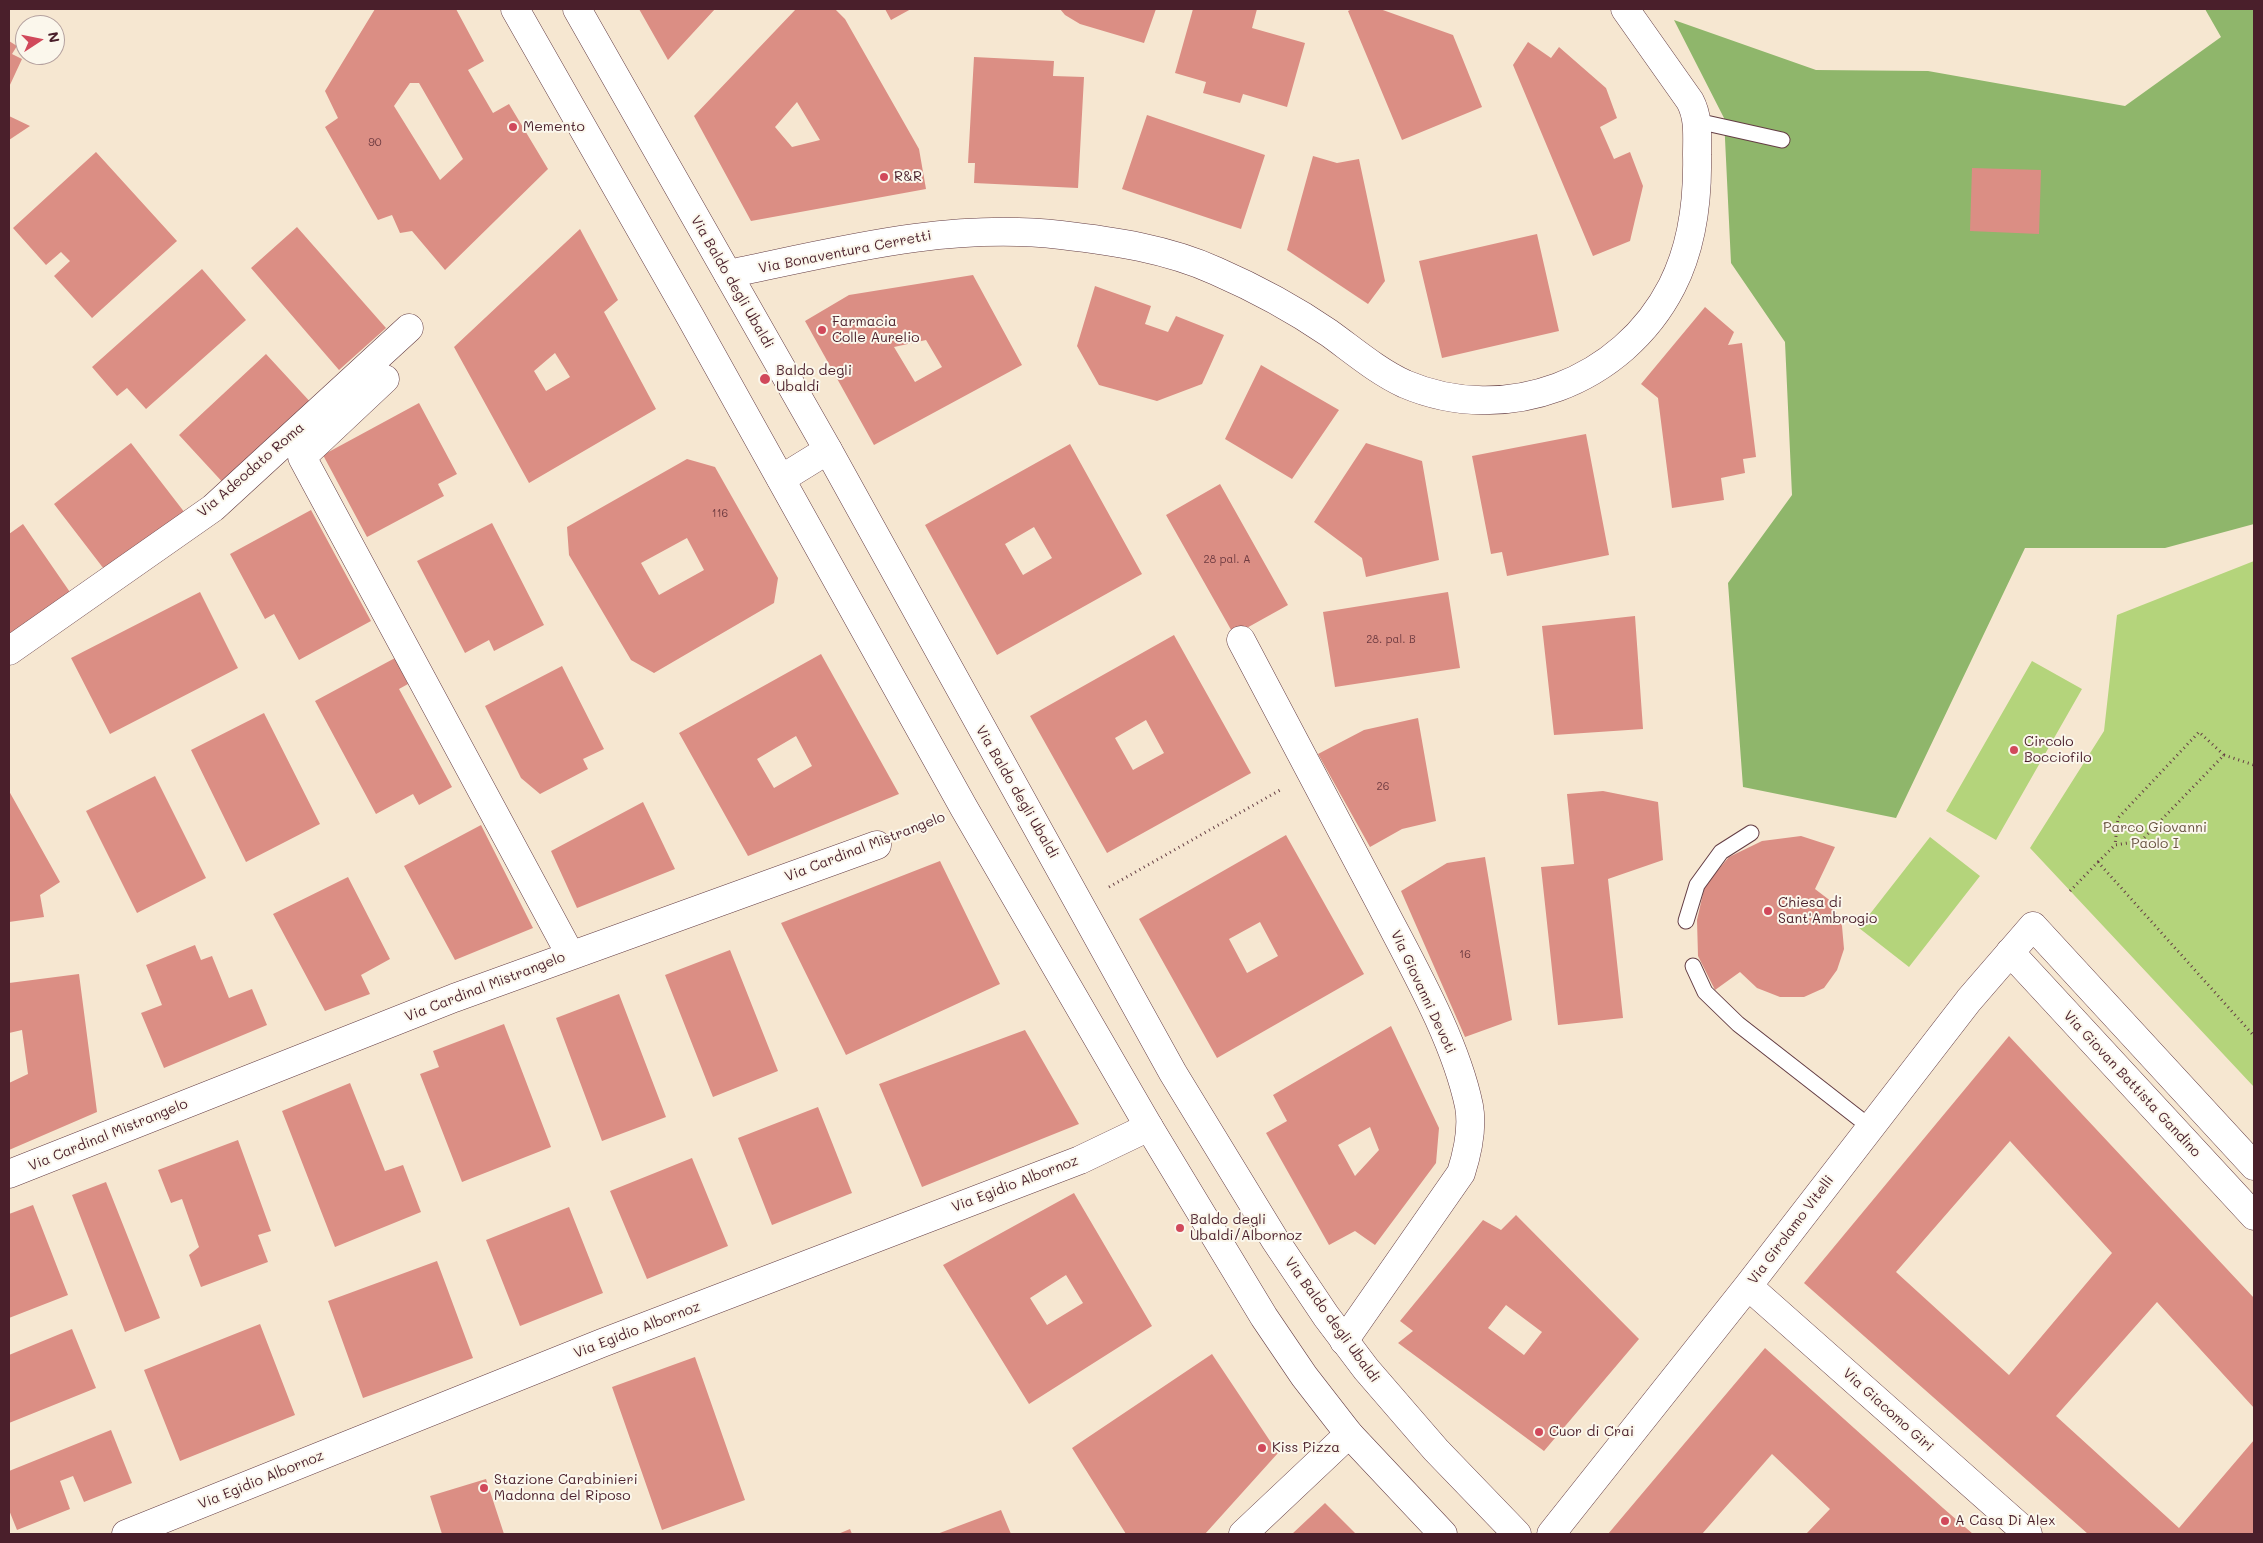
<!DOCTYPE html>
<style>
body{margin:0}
#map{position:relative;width:2263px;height:1543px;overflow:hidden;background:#f6e7d1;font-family:Mali,sans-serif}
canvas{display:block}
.frame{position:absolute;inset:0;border:10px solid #4a1f2b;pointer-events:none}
.north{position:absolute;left:15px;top:15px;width:50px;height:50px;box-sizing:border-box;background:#fbf7ec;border:1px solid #b4a19f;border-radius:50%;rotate:79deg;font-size:14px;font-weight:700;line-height:20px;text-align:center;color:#4a1f2b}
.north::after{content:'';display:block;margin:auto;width:18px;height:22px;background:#d1495b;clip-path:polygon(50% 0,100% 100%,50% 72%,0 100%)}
</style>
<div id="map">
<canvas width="2263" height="1543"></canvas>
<div class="frame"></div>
<div class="north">N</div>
</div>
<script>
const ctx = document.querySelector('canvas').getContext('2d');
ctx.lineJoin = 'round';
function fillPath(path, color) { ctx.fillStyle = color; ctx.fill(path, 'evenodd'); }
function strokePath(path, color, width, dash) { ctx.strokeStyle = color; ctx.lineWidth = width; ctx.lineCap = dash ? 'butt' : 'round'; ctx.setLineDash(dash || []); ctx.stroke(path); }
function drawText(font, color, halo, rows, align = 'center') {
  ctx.font = font + ' Mali,sans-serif'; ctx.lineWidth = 4; ctx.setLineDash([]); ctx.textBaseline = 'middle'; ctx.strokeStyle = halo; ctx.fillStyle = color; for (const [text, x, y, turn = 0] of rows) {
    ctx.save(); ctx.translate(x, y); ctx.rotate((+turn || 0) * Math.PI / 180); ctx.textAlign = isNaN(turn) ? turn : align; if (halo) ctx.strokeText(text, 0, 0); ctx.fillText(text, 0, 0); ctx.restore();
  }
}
const green = new Path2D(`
 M2254,561V1087L2030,848L2104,731L2117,615Z
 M2032,661L2082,689L1996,840L1946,811Z
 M1930,837L1980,876L1909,967L1859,928Z`);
const forest = new Path2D(`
 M2205,9H2254V524L2165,548H2025L1896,818L1743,787L1728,583L1792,495L1785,342L1731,263L1724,118L1674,20L1816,70L1928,71L2125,106L2221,37Z`);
const building = new Path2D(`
 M375,9H456L484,61L468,70L493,113L509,104L548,169L445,270L412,231L400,233L392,215L378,220L325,127L338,118L325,91ZM410,83H419L463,159L440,180L394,106Z
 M639,9H715L668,60Z
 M796,9H835L845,19L919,149L926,189L751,221L694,116ZM797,102L820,140L792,147L775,127Z
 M885,9H911L891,20Z
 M1060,9H1156L1144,43L1080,24L1065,15Z
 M1193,9H1257L1252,28L1305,43L1287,107L1243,94L1240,103L1203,93L1206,82L1175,73Z
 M1352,9H1380L1453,35L1482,107L1402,140L1348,11Z
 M9,41L17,46L12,54L22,59L9,87Z
 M1528,42L1551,58L1559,47L1606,88L1617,118L1600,127L1614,159L1630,152L1643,186L1630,241L1593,256L1513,65Z
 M974,57L1054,61L1053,76L1084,77L1078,188L974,183L975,163H968Z
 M1147,115L1265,155L1241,229L1122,189Z
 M9,116L30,126L9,140Z
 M96,152L177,241L92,318L54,276L70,261L61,252L46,265L13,228Z
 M1313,156L1337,163L1359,159L1385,281L1368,304L1287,250Z
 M1972,168L2041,170L2039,234L1970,231Z
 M297,227L386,328L339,370L251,268Z
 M580,229L618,300L604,312L656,409L529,483L454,347ZM555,353L570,377L546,391L534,371Z
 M1537,234L1559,331L1442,358L1419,261Z
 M202,269L246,320L146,409L127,388L117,396L92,367Z
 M973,275L1022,365L874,445L805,321L849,295ZM926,340L942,367L915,382L894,347Z
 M1095,286L1151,306L1145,324L1168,332L1176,316L1224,335L1202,384L1157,401L1099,385L1077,346Z
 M1705,307L1734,332L1728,345L1742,343L1756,457L1743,459L1745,473L1721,478L1724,500L1672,508L1658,398L1641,384Z
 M266,354L314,406L227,487L179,435Z
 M1261,365L1339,410L1292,479L1225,439Z
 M419,403L457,474L438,484L444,496L367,537L323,455Z
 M1586,434L1609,555L1507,576L1502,552L1491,554L1472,456Z
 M131,443L185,513L107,573L54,504Z
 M1366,443L1422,461L1439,560L1366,577L1362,558L1314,522Z
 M1070,444L1142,574L997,655L925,525ZM1034,527L1052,558L1023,575L1005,544Z
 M687,459L715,467L778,578L774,603L654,673L631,660L569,555L567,527ZM687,538L704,570L659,595L641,563Z
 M1220,484L1288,605L1234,635L1166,515Z
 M311,510L371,621L299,660L274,614L265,619L230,554Z
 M492,523L544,625L494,651L489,640L465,653L417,561Z
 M23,524L74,598L9,644V534Z
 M200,592L238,668L110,734L71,658Z
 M1448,592L1460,668L1335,687L1323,612Z
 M1635,616L1643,729L1554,735L1542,626Z
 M1174,635L1251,773L1107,853L1030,716ZM1146,720L1164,753L1133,770L1115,738Z
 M821,654L899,794L748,856L679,733ZM796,736L812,766L774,788L757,759Z
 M395,658L408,684L399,689L452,787L419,805L413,794L376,814L315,701Z
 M562,666L604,749L583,759L588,769L540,794L521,778L485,706Z
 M264,713L320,824L246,862L191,750Z
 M1418,718L1436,821L1402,829L1370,847L1318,754L1364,730Z
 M155,776L206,878L137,913L86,811Z
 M9,791L60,882L40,895L44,917L9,922Z
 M1603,791L1658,802L1663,860L1608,879L1623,1018L1558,1025L1541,867L1574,864L1567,794Z
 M643,802L675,869L577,908L551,851Z
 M481,825L533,928L455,960L404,866Z
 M1286,835L1364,974L1217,1058L1139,919ZM1260,922L1278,956L1247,973L1229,939Z
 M1801,836L1835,847L1815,889L1832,902L1842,926L1844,949L1837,970L1824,988L1804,997H1780L1757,988L1740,972L1715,990L1698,956L1697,920L1705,885L1729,857L1762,841Z
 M1485,857L1512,1020L1465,1037L1401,891L1447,863Z
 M940,861L1000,984L846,1055L781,923Z
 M348,877L390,959L361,975L370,994L325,1011L273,914Z
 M195,945L201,960L212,956L229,998L252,989L267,1025L164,1068L141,1013L162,1005L146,965Z
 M730,950L778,1071L713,1097L665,975Z
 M79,974L97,1112L9,1150V1083L28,1074L22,1030L9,1033V983Z
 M619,994L666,1117L602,1141L556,1018Z
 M504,1024L551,1147L462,1182L420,1074L439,1067L433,1051Z
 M1391,1026L1439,1128L1436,1163L1375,1245L1355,1231L1329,1245L1266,1133L1287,1121L1273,1095ZM1370,1127L1379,1150L1355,1176L1338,1145Z
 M1025,1030L1079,1124L922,1187L879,1084Z
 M2009,1036L2254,1298V1408L2157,1302L2056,1416L2179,1528L2254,1440V1534H2088L1804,1283ZM2010,1141L2112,1253L2009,1375L1896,1272Z
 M350,1083L385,1171L403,1165L421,1212L335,1247L282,1111Z
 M818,1107L852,1193L772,1225L738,1138Z
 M238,1140L271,1231L258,1235L268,1262L201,1287L189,1255L199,1247L182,1199L171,1203L158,1170Z
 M692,1158L728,1246L647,1279L610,1191Z
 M106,1182L160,1318L125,1332L72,1195Z
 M1074,1193L1152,1326L1029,1404L943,1265ZM1066,1275L1083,1303L1047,1325L1030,1298Z
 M33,1205L68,1295L9,1318V1214Z
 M569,1207L603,1293L520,1326L486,1240Z
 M1516,1215L1639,1339L1544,1451L1398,1343L1413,1331L1400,1321L1483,1220L1501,1230ZM1506,1305L1542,1332L1524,1355L1488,1328Z
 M437,1261L473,1358L363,1398L328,1301Z
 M260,1324L295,1415L180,1461L144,1370Z
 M72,1329L96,1388L9,1423V1355Z
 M1765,1348L1943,1508L1973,1534H1806L1830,1509L1772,1454L1702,1534H1608Z
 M1212,1354L1278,1453L1205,1534H1126L1072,1448Z
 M695,1357L745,1500L662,1530L612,1387Z
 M111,1430L132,1483L84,1502L73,1476L60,1481L70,1509L17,1530L9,1510V1471Z
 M486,1479L504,1534H442L430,1496Z
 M1325,1503L1356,1534H1292Z
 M1001,1510L1011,1534H937Z
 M850,1529L852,1534H838Z`);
const path = new Path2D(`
 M2224,755L2254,765
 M908,832L934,821
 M2098,862L2115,845L2141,841L2224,755L2199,732L2118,818L2115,845
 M1109,887L1282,789
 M2070,891L2098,862L2254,1036`);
const lane = new Path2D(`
 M1697,121L1782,140
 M1686,921L1697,885L1721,852L1751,833
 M1693,966L1705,992L1738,1024L1870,1127`);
const street = new Path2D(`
 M728,274C839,251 947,222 1061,235C1113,241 1168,249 1216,271C1255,288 1294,309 1329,333C1354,351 1377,371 1405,384C1506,427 1623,382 1672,286C1693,245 1698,200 1697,155C1697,135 1699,118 1690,101L1625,9
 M385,379L302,457L570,954
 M781,479L828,450
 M1241,640C1288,728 1334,817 1381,905C1412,965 1455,1039 1469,1106C1473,1128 1468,1151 1461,1173L1344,1341
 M9,651L213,508L409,328
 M2010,952L2254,1216
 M9,1174L454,998L877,845
 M1748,1286L2028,1534
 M126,1534L602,1343L1080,1160L1149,1127
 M1243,1534L1349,1434
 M1551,1534L1748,1286L1969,1000L2033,926L2254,1166`);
const secondary = new Path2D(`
 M515,9L691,318L964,808L1149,1127L1264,1317L1304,1376L1349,1434L1443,1534
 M577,9L828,450L1173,1073L1275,1240L1326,1316L1366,1369L1436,1450L1517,1534`);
const markers = [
 [513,127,5,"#d1495b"],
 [884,177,5,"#d1495b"],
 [822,330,5,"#d1495b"],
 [765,379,6,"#d1495b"],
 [2014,750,5,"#d1495b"],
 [1768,911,5,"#d1495b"],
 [1180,1228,5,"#d1495b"],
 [1539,1432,5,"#d1495b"],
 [1262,1448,5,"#d1495b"],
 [484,1488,5,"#d1495b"],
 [1945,1521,5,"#d1495b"]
];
const numberNames = [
 ["90",375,143],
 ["116",720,514],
 ["28 pal. A",1227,560],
 ["28. pal. B",1391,640],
 ["26",1383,787],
 ["16",1465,955]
];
const poiNames = [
 ["Memento",523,127],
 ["R&R",894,177],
 ["Farmacia",832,322],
 ["Colle Aurelio",832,338],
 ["Baldo degli",776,371],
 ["Ubaldi",776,387],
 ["Circolo",2024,742],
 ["Bocciofilo",2024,758],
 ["Chiesa di",1778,903],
 ["Sant'Ambrogio",1778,919],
 ["Baldo degli",1190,1220],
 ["Ubaldi/Albornoz",1190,1236],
 ["Cuor di Crai",1549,1432],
 ["Kiss Pizza",1272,1448],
 ["Stazione Carabinieri",494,1480],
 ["Madonna del Riposo",494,1496],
 ["A Casa Di Alex",1955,1521]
];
const streetNames = [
 ["Via Bonaventura Cerretti",845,252,-11],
 ["Via Baldo degli Ubaldi",732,282,60],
 ["Via Adeodato Roma",251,470,-41],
 ["Via Baldo degli Ubaldi",1017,792,60],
 ["Via Cardinal Mistrangelo",865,847,-21],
 ["Via Cardinal Mistrangelo",485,987,-21],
 ["Via Giovanni Devoti",1423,992,65],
 ["Via Giovan Battista Gandino",2132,1084,47],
 ["Via Cardinal Mistrangelo",108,1135,-22],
 ["Via Egidio Albornoz",1015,1184,-21],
 ["Via Girolamo Vitelli",1791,1230,-53],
 ["Via Baldo degli Ubaldi",1332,1320,54],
 ["Via Egidio Albornoz",637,1330,-21],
 ["Via Giacomo Giri",1888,1410,42],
 ["Via Egidio Albornoz",261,1480,-22]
];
const parkNames = [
 ["Parco Giovanni",2155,828],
 ["Paolo I",2155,844]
];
fillPath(green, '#b4d47b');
fillPath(forest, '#8fb66b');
fillPath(building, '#db8e84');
strokePath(lane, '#643d44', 17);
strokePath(street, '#643d44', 29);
strokePath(secondary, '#643d44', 29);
strokePath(path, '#643d44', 3, [1, 4]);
strokePath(lane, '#fff', 15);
strokePath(street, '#fff', 28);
strokePath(secondary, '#fff', 28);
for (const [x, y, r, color] of markers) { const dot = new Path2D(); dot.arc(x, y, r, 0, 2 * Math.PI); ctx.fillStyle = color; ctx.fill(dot); strokePath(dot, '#fbf7ec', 2); }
drawText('11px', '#6e3b41', null, numberNames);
drawText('14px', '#4a1f2b', '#fbf7ec', poiNames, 'left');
drawText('14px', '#4a1f2b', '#fbf7ec', streetNames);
drawText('14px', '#6a5543', '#fbf7ec', parkNames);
</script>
